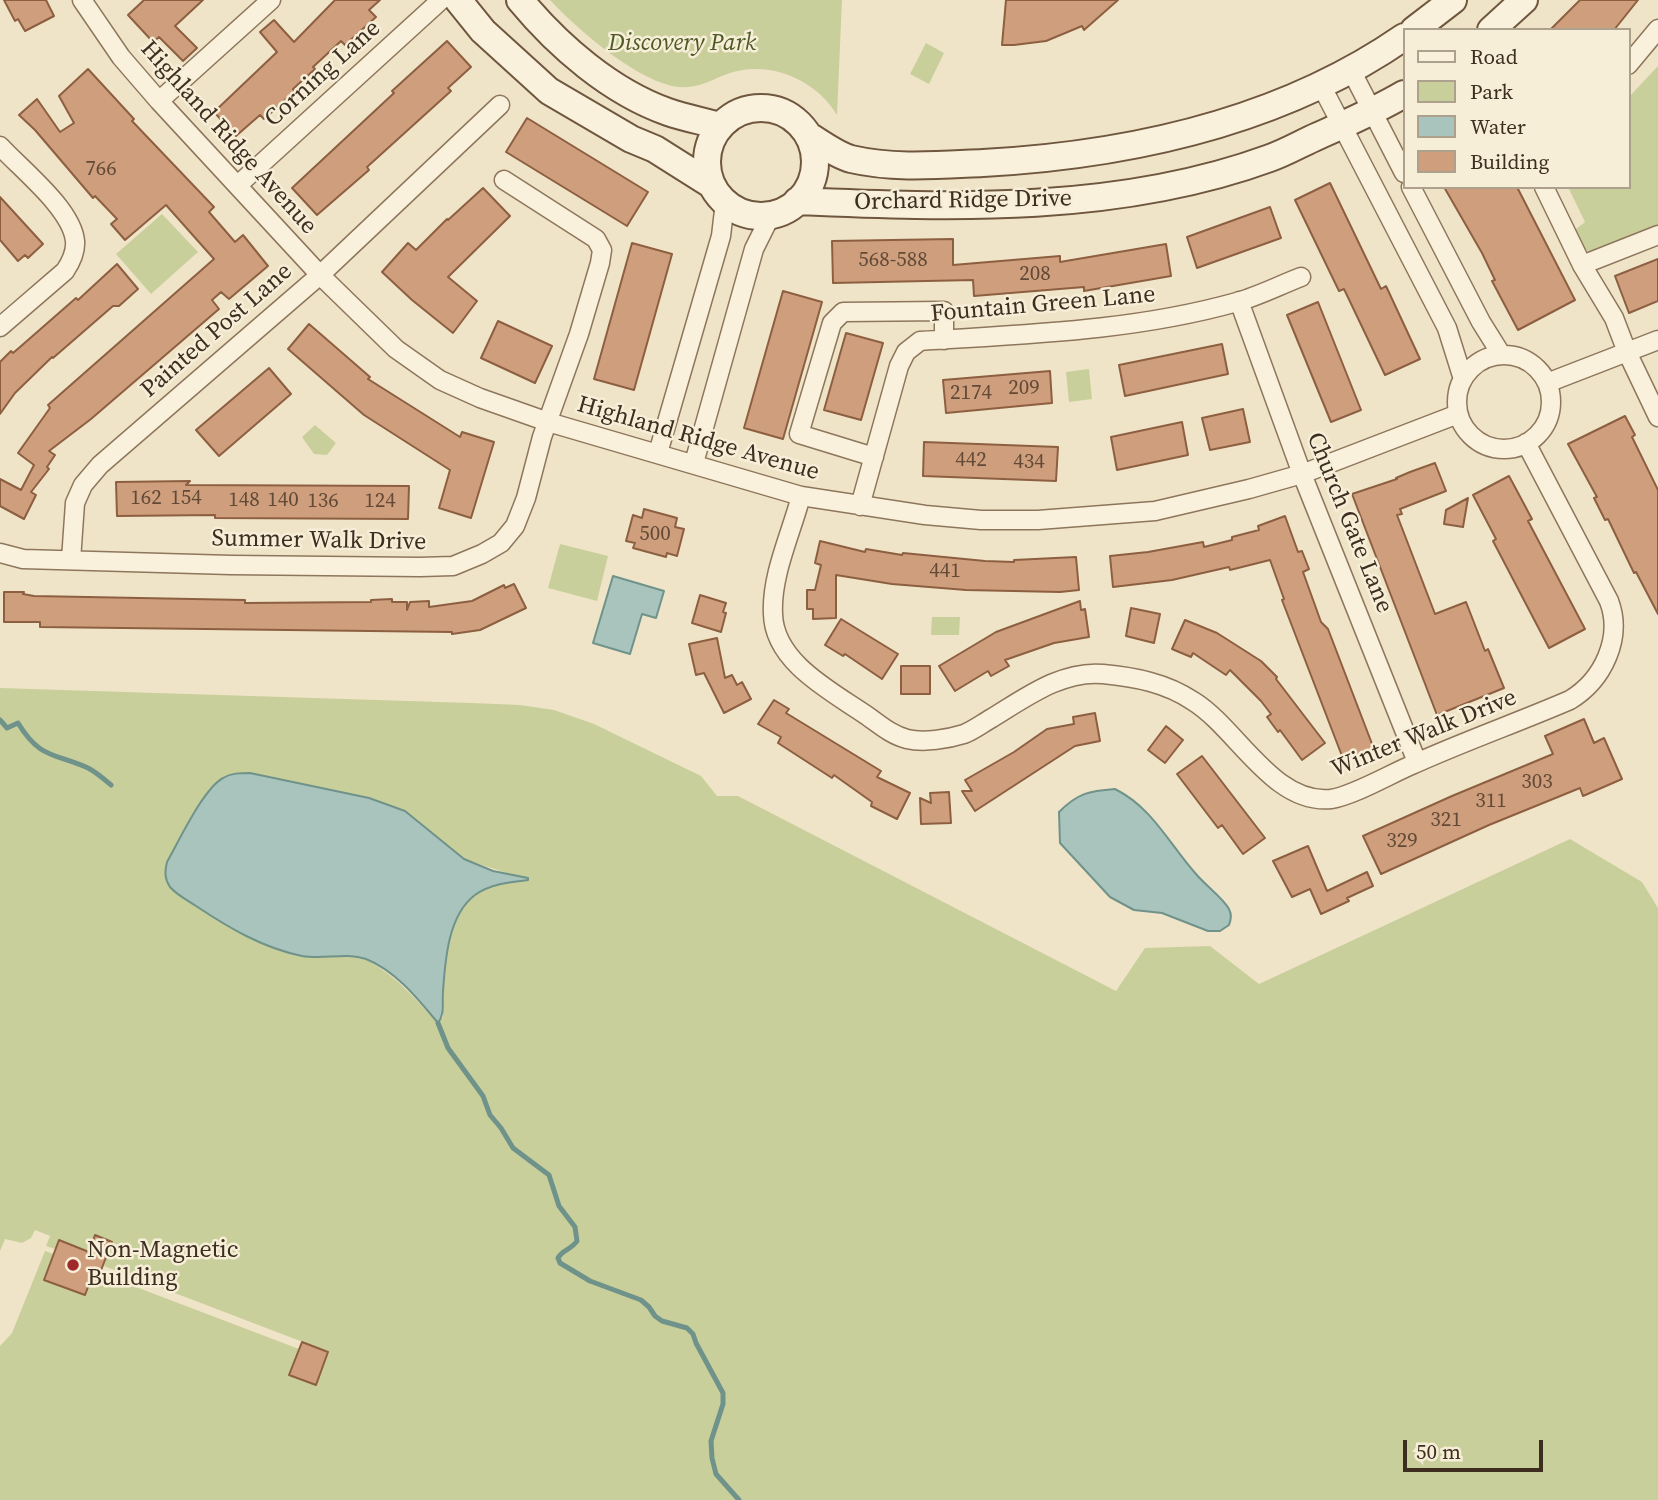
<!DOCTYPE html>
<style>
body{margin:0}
#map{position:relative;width:1658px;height:1500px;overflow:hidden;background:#f0e4c8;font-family:"Source Serif 4",serif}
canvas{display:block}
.legend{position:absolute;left:1403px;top:28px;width:228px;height:161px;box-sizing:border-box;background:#f7eed8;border:2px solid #ada18e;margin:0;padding:9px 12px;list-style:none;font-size:21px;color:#3d2e20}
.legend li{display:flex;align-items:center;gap:14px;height:35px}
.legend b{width:35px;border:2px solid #ada18e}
.scale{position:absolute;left:1403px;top:1440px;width:140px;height:32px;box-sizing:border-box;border:4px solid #3d2e20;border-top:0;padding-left:9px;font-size:21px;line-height:24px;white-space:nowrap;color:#3d2e20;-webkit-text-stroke:5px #f7eed8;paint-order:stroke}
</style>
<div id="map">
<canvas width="1658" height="1500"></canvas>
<ul class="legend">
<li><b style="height:9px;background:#faf1dc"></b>Road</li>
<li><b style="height:19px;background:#c9cf9b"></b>Park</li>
<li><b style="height:19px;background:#a9c4bc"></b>Water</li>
<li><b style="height:19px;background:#cf9f7d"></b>Building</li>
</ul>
<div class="scale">50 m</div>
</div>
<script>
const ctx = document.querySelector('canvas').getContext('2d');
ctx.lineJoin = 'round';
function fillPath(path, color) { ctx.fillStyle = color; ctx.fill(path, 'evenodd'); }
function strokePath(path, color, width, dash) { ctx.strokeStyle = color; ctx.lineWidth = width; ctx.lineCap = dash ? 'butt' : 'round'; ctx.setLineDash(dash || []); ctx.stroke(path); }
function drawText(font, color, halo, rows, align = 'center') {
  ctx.font = font + ' "Source Serif 4",serif'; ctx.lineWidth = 5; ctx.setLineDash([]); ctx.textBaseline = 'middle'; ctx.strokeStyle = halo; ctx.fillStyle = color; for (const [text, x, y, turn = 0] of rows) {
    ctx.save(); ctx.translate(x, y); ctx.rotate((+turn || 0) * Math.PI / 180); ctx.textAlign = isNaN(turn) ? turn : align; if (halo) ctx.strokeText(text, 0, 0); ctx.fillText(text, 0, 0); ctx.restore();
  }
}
const green = new Path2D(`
 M550,0H842L837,115C816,80 770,60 730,73C712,79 699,89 679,87C639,83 577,29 550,0Z
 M926,43L944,53L929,84L910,74Z
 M1658,66V225L1595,249L1589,251L1583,249L1575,233L1576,229L1585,222L1568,187H1628V98Z
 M162,214L198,252L151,294L116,254Z
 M1089,369L1092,399L1069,402L1066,372Z
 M315,425L336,443L327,455L314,454L302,437Z
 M560,544L608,556L597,601L548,588Z
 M932,617H960L959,635H931Z
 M0,688L471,703L520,705L554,710L594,724L701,776L717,796H738L1116,991L1145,948L1210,946L1259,984L1570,839L1642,882L1658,908V1500H0V1346L12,1333L45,1251L54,1254L45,1280L84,1295L94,1271L299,1349L289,1375L316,1385L329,1352L104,1266L113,1242L95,1235L89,1251L59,1240L55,1249L46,1246L50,1236L35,1230L31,1238L22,1243L5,1239L0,1251ZM250,773L369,798L405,811L464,859L528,880C510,882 491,884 476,895C444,917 442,982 443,1017L438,1023C413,997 400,979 367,960L242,934L180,895L167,861L209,789L221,779Z`);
const water = new Path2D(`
 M613,576L664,591L656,618L642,614L630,654L593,643Z
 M250,773L369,798L405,811L464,859L493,871L528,878V880C510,882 490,884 475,895C448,915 445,961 443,992C442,1003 445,1014 438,1023C418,999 396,971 366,959C345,952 324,960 302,956C263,948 229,928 196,906C187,900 177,895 170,887C164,878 165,871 167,862C179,841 203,789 223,778C231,773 240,773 250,773Z
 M1115,789C1153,808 1169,844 1196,874C1205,885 1223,898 1229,909C1232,915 1231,919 1229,925L1220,931H1208L1162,913L1134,910L1110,897L1060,843L1059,812C1078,793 1089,791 1115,789Z`);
const stream = new Path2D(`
 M0,720L7,728L18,723C40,759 54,753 88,768C96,772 104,779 111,785
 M438,1023L448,1048L483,1096L490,1115L501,1128L513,1148L549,1175L559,1206L575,1227L577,1241C572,1249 562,1250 558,1258L560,1263L590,1281L641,1300L649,1307L655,1316L662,1321L687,1328L693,1334L696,1343L723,1393V1404L711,1441L712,1458L716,1474L739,1500`);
const building = new Path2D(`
 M4,0H46L54,16L25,31L18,19L15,21Z
 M144,0H203L175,26L197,48L183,61L159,37L153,42L128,15Z
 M335,0H380L369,10L376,17L345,45L341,41L313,67L315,69L293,89L295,91L264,119L260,115L236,136L214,112L277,52L260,32L274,20L294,42Z
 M1006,0H1118L1084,30L1082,26L1046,41L1014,45H1002Z
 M1580,0H1638L1614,30H1550Z
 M447,41L471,67L448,88L451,91L367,167L369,170L317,215L292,188L394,93L392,91Z
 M88,69L134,119L132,121L214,207L209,212L235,242L243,235L268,266L229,299L221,292L212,300L219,309L91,419L49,451L55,455L47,467L49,469L31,492L36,495L24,519L0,506V479L21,490L34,465L18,453L50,408L48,405L214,259L166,205L125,240L111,224L117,219L95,196L93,198L35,130L19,115L37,99L60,132L74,123L59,96Z
 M527,118L648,192L627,226L506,152Z
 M1330,183L1381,289L1386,286L1420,359L1385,375L1344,289L1339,291L1295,200Z
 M1444,187H1517L1575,300L1518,330L1492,281L1495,280L1482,253Z
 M483,188L510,216L448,277L477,301L453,333L412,300L382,272L408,243L416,250L447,219L448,220Z
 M0,197L43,244L28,258L25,255L18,261L0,240Z
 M1270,207L1281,238L1197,268L1187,237Z
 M953,239V265L1060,256V262L1166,244L1171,276L1084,291V287L974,296L973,280L833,283L832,241Z
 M632,243L672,254L634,390L594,379Z
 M1658,259V301L1629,313L1615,276Z
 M117,264L138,289L119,306H113L53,358L52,357L15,393L0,414V362L11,351L13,353L20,347L76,298L78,300Z
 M783,291L822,302L783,439L744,428Z
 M1318,302L1361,410L1331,422L1287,315Z
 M498,321L552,346L535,383L481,358Z
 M309,324L370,377L368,379L460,437L462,432L494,442L471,518L439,508L450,470L364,415L288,349Z
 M846,333L883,343L861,420L824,410Z
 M1222,344L1228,374L1125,396L1119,365Z
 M269,368L291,394L219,456L196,430Z
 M1050,371L1052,403L946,413L943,380Z
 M1243,409L1250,442L1210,450L1202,418Z
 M1625,416L1635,435L1632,437L1658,490V614L1636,572L1634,573L1608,519L1605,520L1594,498L1597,497L1568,444Z
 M1182,422L1188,455L1117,470L1111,437Z
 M924,442L1058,447L1056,481L923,476Z
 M1435,463L1446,491L1400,509L1402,514L1397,515L1435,614L1466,602L1485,651L1488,649L1504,688L1437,715L1352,494L1397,479L1396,478L1410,472Z
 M1509,476L1532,519L1528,521L1585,629L1549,648L1493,541L1496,539L1473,495Z
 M190,481L186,485L409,486L408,519L215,518V515L117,516L116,482Z
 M1468,498L1463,527L1444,524L1446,510Z
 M644,509L677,518L675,527L684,529L677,556L667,553L666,557L633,548L635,543L626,541L633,515L642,518Z
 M1285,516L1298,552L1302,551L1309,569L1303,572L1321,622L1328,629L1374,749L1352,758L1350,752L1342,756L1282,600L1284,599L1270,560L1230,570L1229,567L1172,580L1113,587L1110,556L1148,552L1203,542L1204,547L1232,540V537L1259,530L1258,526Z
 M820,541L865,552L866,549L902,555L903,553L985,561L1014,562V560L1076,557L1079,590L1060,592L966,590L892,584L836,575V618L813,619V609H807V590H815L821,565L815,563Z
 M514,584L526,608L480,630L452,634V632L40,627V622H4V592H24L23,594L34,596L245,600V603L371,602V600L392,599V602H407V610L410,602L429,601V607L472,601L504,585L505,588Z
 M700,595L726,603L723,612L726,613L721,632L692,623Z
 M1080,601L1081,610L1085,609L1089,637L1054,643L1005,660L1009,666L991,676L988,671L955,691L939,666L996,632Z
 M1131,608L1160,614L1154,643L1126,636Z
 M841,619L898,654L882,679L845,654L843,656L825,645Z
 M1185,620L1217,633L1261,661L1277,677L1276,679L1325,743L1302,760L1280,730L1278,732L1267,717L1271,714L1261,701L1230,670L1226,675L1193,653L1191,657L1172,649Z
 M717,638L725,678L732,675L737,685L742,682L751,699L724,713L704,673L696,675L689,644Z
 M901,666H930V694H901Z
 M774,700L789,709L786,713L881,771L877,777L910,793L897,819L871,806L872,802L834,775L832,778L778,743L781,737L758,724Z
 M1095,713L1100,741L1075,746L975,811L962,791H972L965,780L1014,752L1047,729L1074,724L1073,717Z
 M1584,719L1594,743L1604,738L1622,779L1583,796L1580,788L1489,825L1381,874L1363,836L1452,796L1553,754L1545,736Z
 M1166,726L1183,740L1165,763L1148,750Z
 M1202,756L1265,838L1243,854L1222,825L1218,828L1177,774Z
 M949,792L951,823L921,824L920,798L931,803L930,793Z
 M1308,846L1327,891L1367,872L1373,886L1347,898L1349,901L1321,914L1310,889L1292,897L1273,861Z
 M95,1235L112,1242L100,1273L94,1271L85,1295L44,1280L59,1240L89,1252Z
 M302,1342L328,1352L316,1385L289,1375Z`);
const street = new Path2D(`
 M82,0L121,57L159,101L320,275L396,349L440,380L480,398L548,422L801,496L925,515L981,520H1038L1155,511L1249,489L1302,474L1458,414
 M1628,65L1658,29
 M1351,70L1404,173
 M1321,85L1447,328L1463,379
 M159,101L271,0
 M0,146C21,169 72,209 75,241C76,252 71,262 65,271L0,327
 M238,185L441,0
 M1411,187L1481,322L1501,354
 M1544,187L1582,265L1614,318L1627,352L1658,417
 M1582,265L1658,235
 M1239,301L1302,474L1417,762
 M1457 402a47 47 0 1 1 94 0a47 47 0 1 1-94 0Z
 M1547,383L1658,340
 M658,453L721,236L725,202
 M874,457L799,434L832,323L843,312L944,311V340
 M694,463L754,249L771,215
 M801,496C791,534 771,575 773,614C774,662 831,691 866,715C879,724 891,735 907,739C924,743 948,739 964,734C974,730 983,723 992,718C1025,698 1062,670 1103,674C1135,677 1166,683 1193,701C1237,728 1273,805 1331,799C1353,796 1392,773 1414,764C1465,741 1519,722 1570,700C1603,680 1623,638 1609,601L1526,443
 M860,506L899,366L906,352L920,341C1027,334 1134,331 1237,302C1259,296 1280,285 1301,277
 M0,553L23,559L231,565L420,567L453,566L482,554L501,543L515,526L526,498L542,437L579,334L600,263L602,250L596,239L504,180
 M71,560L75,503L83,485L100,465L320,275L500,105`);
const secondary = new Path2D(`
 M458,0L483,31L549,91L631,139L655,149L712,185
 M520,0C558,46 611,92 668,112C685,118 703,121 720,126
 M1414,30L1453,0
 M1491,30L1524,0
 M707 162a54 54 0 1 1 108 0a54 54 0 1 1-108 0Z
 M809,136C821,143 836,155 851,159C894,169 938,165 983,163C1130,155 1281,122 1404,37
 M797,201C954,208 1120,213 1270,158C1287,152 1302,143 1318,136C1347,123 1377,110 1404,94`);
const markers = [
 [73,1265,7,"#9e2a2b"]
];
const numberNames = [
 ["766",101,170],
 ["568-588",893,261],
 ["208",1035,275],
 ["209",1024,389],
 ["2174",971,394],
 ["442",971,461],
 ["434",1029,463],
 ["162",146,499],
 ["154",186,499],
 ["148",244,501],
 ["140",283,501],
 ["136",323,502],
 ["124",380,502],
 ["500",655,535],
 ["441",945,572],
 ["303",1537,783],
 ["311",1491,802],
 ["321",1446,821],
 ["329",1402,842]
];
const parkNames = [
 ["Discovery Park",682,44]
];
const streetNames = [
 ["Corning Lane",323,74,-42],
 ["Highland Ridge Avenue",228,138,48],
 ["Orchard Ridge Drive",963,201,-1],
 ["Fountain Green Lane",1043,305,-5],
 ["Painted Post Lane",217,331,-41],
 ["Highland Ridge Avenue",698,439,16],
 ["Church Gate Lane",1349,523,68],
 ["Summer Walk Drive",319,541,1],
 ["Winter Walk Drive",1424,734,-22]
];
const poiNames = [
 ["Non-Magnetic",87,1251],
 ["Building",87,1279]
];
fillPath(green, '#c9cf9b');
fillPath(water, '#a9c4bc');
strokePath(water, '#6f938a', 2);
strokePath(stream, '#6f938a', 5);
fillPath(building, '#cf9f7d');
strokePath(building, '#8d5f41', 2);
strokePath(street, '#8d765c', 21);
strokePath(secondary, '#6f573f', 30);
strokePath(street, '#faf1dc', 18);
strokePath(secondary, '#faf1dc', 26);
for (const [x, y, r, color] of markers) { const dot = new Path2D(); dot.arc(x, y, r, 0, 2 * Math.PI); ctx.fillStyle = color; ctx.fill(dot); strokePath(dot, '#f7eed8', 2.5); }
drawText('21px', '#624a37', null, numberNames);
drawText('italic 24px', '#4d5a26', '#f7eed8', parkNames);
drawText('24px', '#3d2e20', '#f7eed8', streetNames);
drawText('24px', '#3d2e20', '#f7eed8', poiNames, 'left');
</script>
